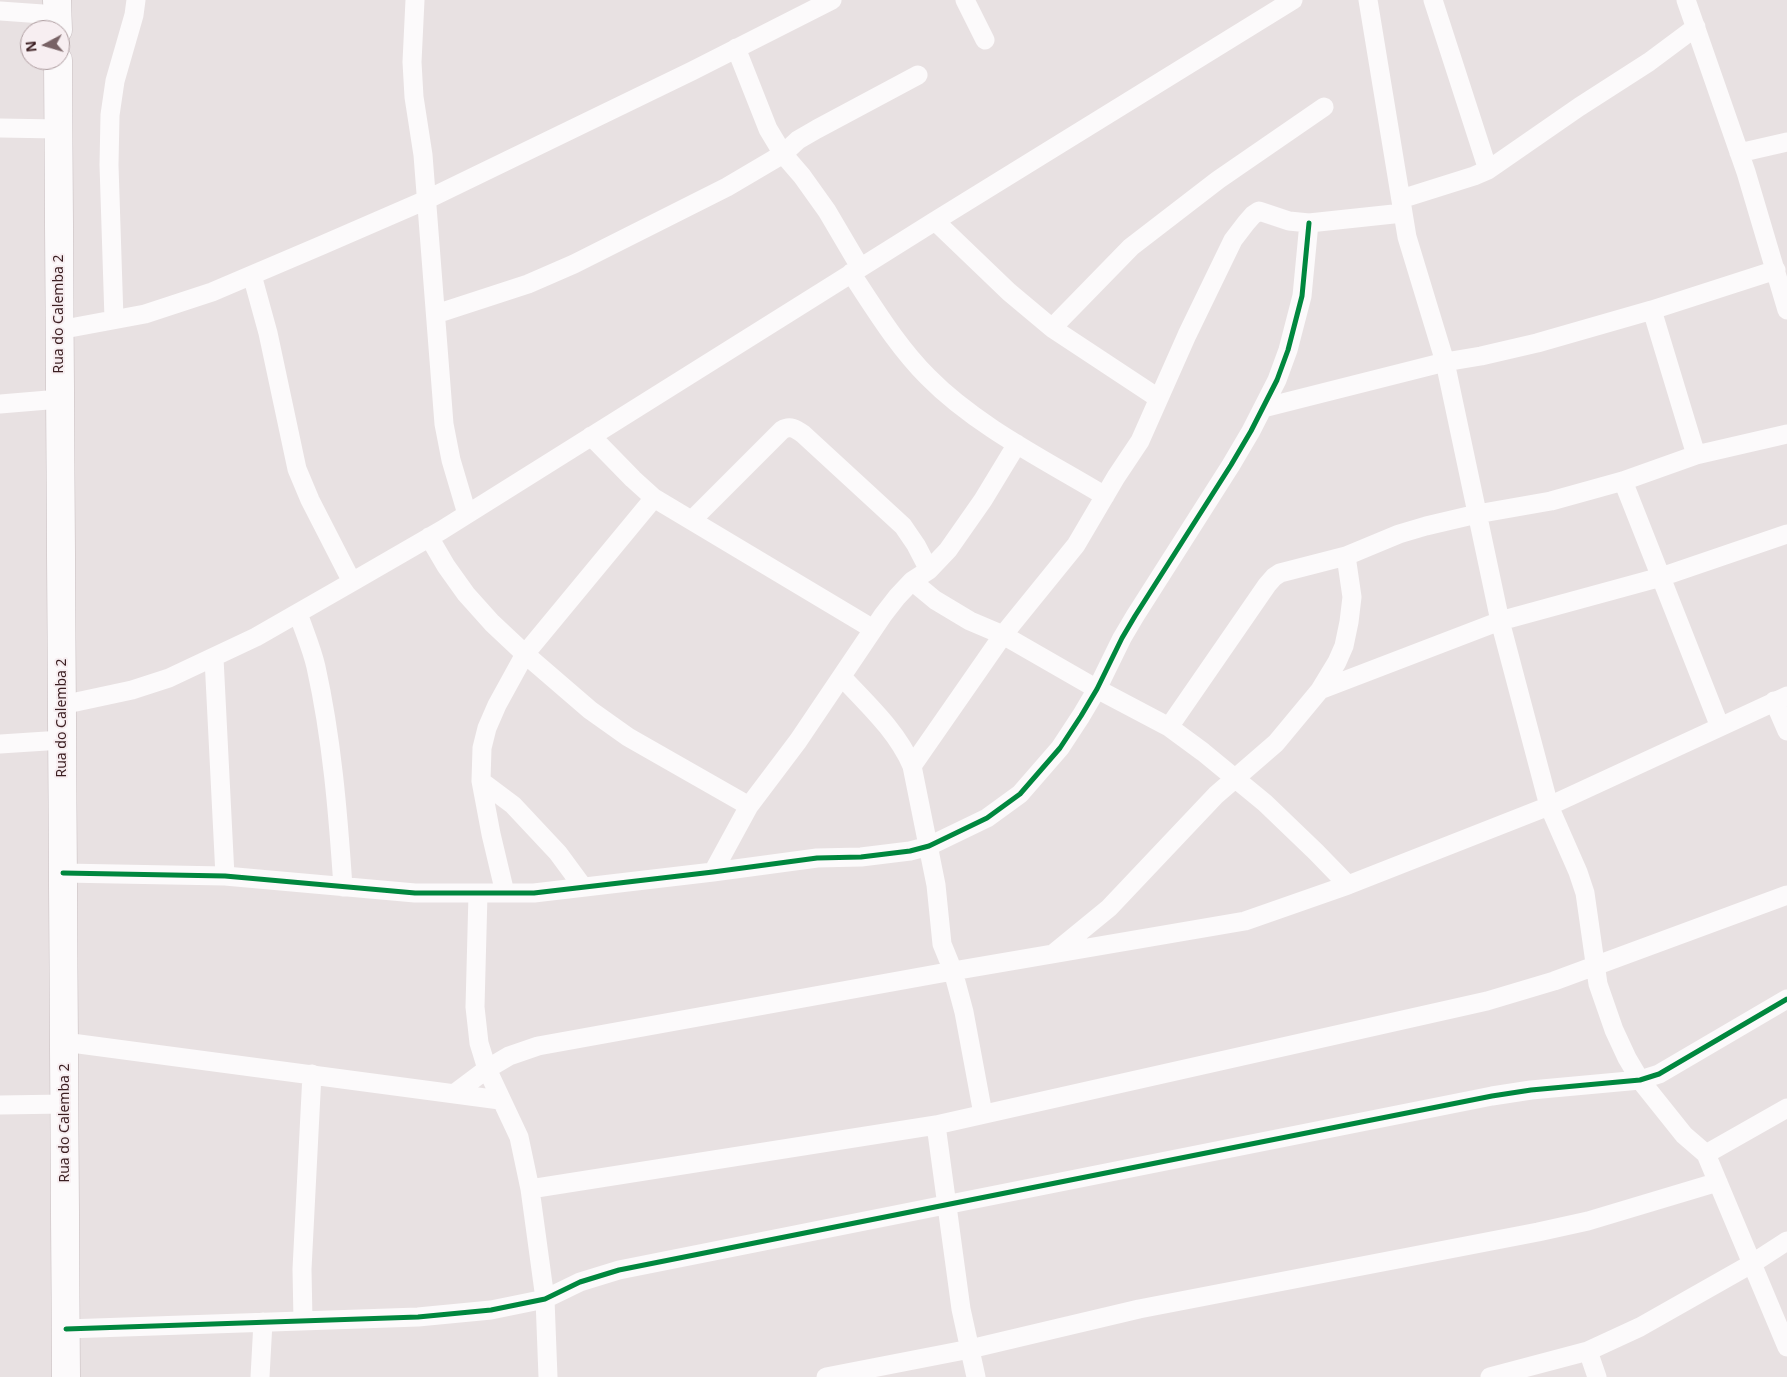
<!DOCTYPE html>
<style>
body{margin:0}
#map{position:relative;width:1787px;height:1377px;overflow:hidden;background:#e8e1e2;font-family:"Noto Sans",sans-serif}
canvas{display:block}
.north{position:absolute;left:20px;top:20px;width:50px;height:50px;box-sizing:border-box;background:#f7eef1;border:1px solid #ac9b9e;border-radius:50%;rotate:264deg;font-size:14px;font-weight:700;line-height:20px;text-align:center;color:#3b1e21}
.north::after{content:'';display:block;margin:auto;width:18px;height:22px;background:#786265;clip-path:polygon(50% 0,100% 100%,50% 72%,0 100%)}
</style>
<div id="map">
<canvas width="1787" height="1377"></canvas>
<div class="north">N</div>
</div>
<script>
const ctx = document.querySelector('canvas').getContext('2d');
ctx.lineJoin = 'round';
function strokePath(path, color, width, dash) { ctx.strokeStyle = color; ctx.lineWidth = width; ctx.lineCap = dash ? 'butt' : 'round'; ctx.setLineDash(dash || []); ctx.stroke(path); }
function drawText(font, color, halo, rows, align = 'center') {
  ctx.font = font + ' "Noto Sans",sans-serif'; ctx.lineWidth = 4; ctx.setLineDash([]); ctx.textBaseline = 'middle'; ctx.strokeStyle = halo; ctx.fillStyle = color; for (const [text, x, y, turn = 0] of rows) {
    ctx.save(); ctx.translate(x, y); ctx.rotate((+turn || 0) * Math.PI / 180); ctx.textAlign = isNaN(turn) ? turn : align; if (halo) ctx.strokeText(text, 0, 0); ctx.fillText(text, 0, 0); ctx.restore();
  }
}
const minor = new Path2D(`
 M415,0L412,62L414,97L423,155L444,424L451,460L467,514
 M965,0L985,40
 M1368,0L1407,237L1445,362L1500,621L1549,806L1578,872L1585,893L1598,984L1614,1030L1627,1058L1640,1080L1684,1135L1706,1154L1787,1347
 M1433,0L1488,170
 M1686,0L1746,172L1787,310
 M0,11L57,15
 M736,48L768,129L783,154L802,176L827,211L860,267
 M0,128L58,129
 M1739,153L1787,142
 M1401,199L1474,176L1488,170L1579,107L1649,62L1696,27
 M935,221L1009,292L1052,328L1158,398
 M851,273C875,309 897,346 928,377C976,426 1047,461 1105,496
 M252,275L268,333L297,469L310,500L352,582
 M1652,310L1696,455
 M436,314L528,284L574,264L727,187L783,154L798,140L817,129L918,75
 M114,319L109,165L110,115L115,81L134,15L136,0
 M1052,328L1131,247L1218,180L1324,107
 M59,330L145,314L212,292L320,246L426,200L692,71L832,0
 M0,404L60,399
 M1263,408L1445,362L1481,356L1537,343L1652,310L1776,270
 M591,436L633,479L654,498L873,629
 M1623,481L1720,727
 M692,520L782,430C790,425 796,429 803,434L903,526L916,545L929,570
 M429,537L446,566L466,594L492,623L525,654L590,710L628,737L749,806
 M912,581L935,600L970,621L1003,635L1097,689L1169,727L1203,752L1265,803L1316,852L1348,885
 M298,613C304,631 312,649 316,667C332,739 338,813 343,887
 M214,658L225,876
 M842,677C868,705 897,731 912,766L936,885L942,944L953,971L964,1012L983,1114
 M1320,690L1500,621L1661,577L1787,534
 M1774,701L1787,731
 M62,705L132,690L169,678L256,637L352,582L442,530L935,221L1293,0
 M1169,727L1267,585L1274,577L1280,573L1346,556L1399,534L1426,526L1477,514L1551,501L1623,481L1696,455L1787,434
 M0,744L62,740
 M912,766L1003,635L1076,545L1116,477L1140,441L1187,335L1233,240L1246,223L1253,215L1259,211L1289,221L1309,223L1403,213
 M481,781L513,805L558,853L583,887
 M713,872L749,806L798,741L883,615L897,597L912,581L929,570L948,550L983,500L1017,444
 M63,873L225,876L415,893H534L713,872L817,858L861,857L910,851L929,846L987,818L1020,794L1060,748L1081,716L1097,689L1122,638L1135,616L1231,465L1251,431L1277,380L1288,350L1302,296L1309,223
 M505,893L491,834L481,781L482,748L487,728L497,705L525,654L654,498
 M478,894L475,1007L479,1043L487,1069L519,1137L530,1189L545,1299L548,1377
 M1054,953L1109,908L1216,795L1276,743L1320,690L1337,662L1344,646L1349,622L1352,597L1346,556
 M64,1042L500,1100
 M455,1093L487,1069L509,1056L538,1046L953,971L1245,921L1348,885L1549,806L1787,696
 M0,1105L65,1104
 M936,1125L961,1309L976,1377
 M1706,1154L1787,1108
 M530,1189L936,1125L1487,1001L1554,981L1787,895
 M303,1321L302,1269L312,1074
 M66,1329L418,1317L491,1310L545,1299L580,1282L619,1270L1492,1096L1531,1090L1640,1080L1659,1074L1787,999
 M1588,1351L1597,1377
 M260,1377L263,1322
 M826,1377L970,1349L1139,1309L1538,1232L1588,1221L1718,1182
 M1490,1377L1588,1351L1640,1327L1753,1263L1787,1241`);
const secondary = new Path2D(`
 M57,0L58,30
 M58,60L66,1377`);
const cycleway = new Path2D(`
 M63,873L225,876L415,893H534L713,872L817,858L861,857L910,851L929,846L987,818L1020,794L1060,748L1081,716L1097,689L1122,638L1135,616L1231,465L1251,431L1277,380L1288,350L1302,296L1309,223
 M66,1329L418,1317L491,1310L545,1299L580,1282L619,1270L1492,1096L1531,1090L1640,1080L1659,1074L1787,999`);
const streetNames = [
 ["Rua do Calemba 2",59,314,-90],
 ["Rua do Calemba 2",62,718,-90],
 ["Rua do Calemba 2",65,1123,-90]
];
strokePath(secondary, '#c7bdbf', 29);
strokePath(minor, '#fcfafb', 19);
strokePath(secondary, '#fcfafb', 28);
strokePath(cycleway, '#00873e', 5);
drawText('14px', '#3b1e21', '#f7eef1', streetNames);
</script>
